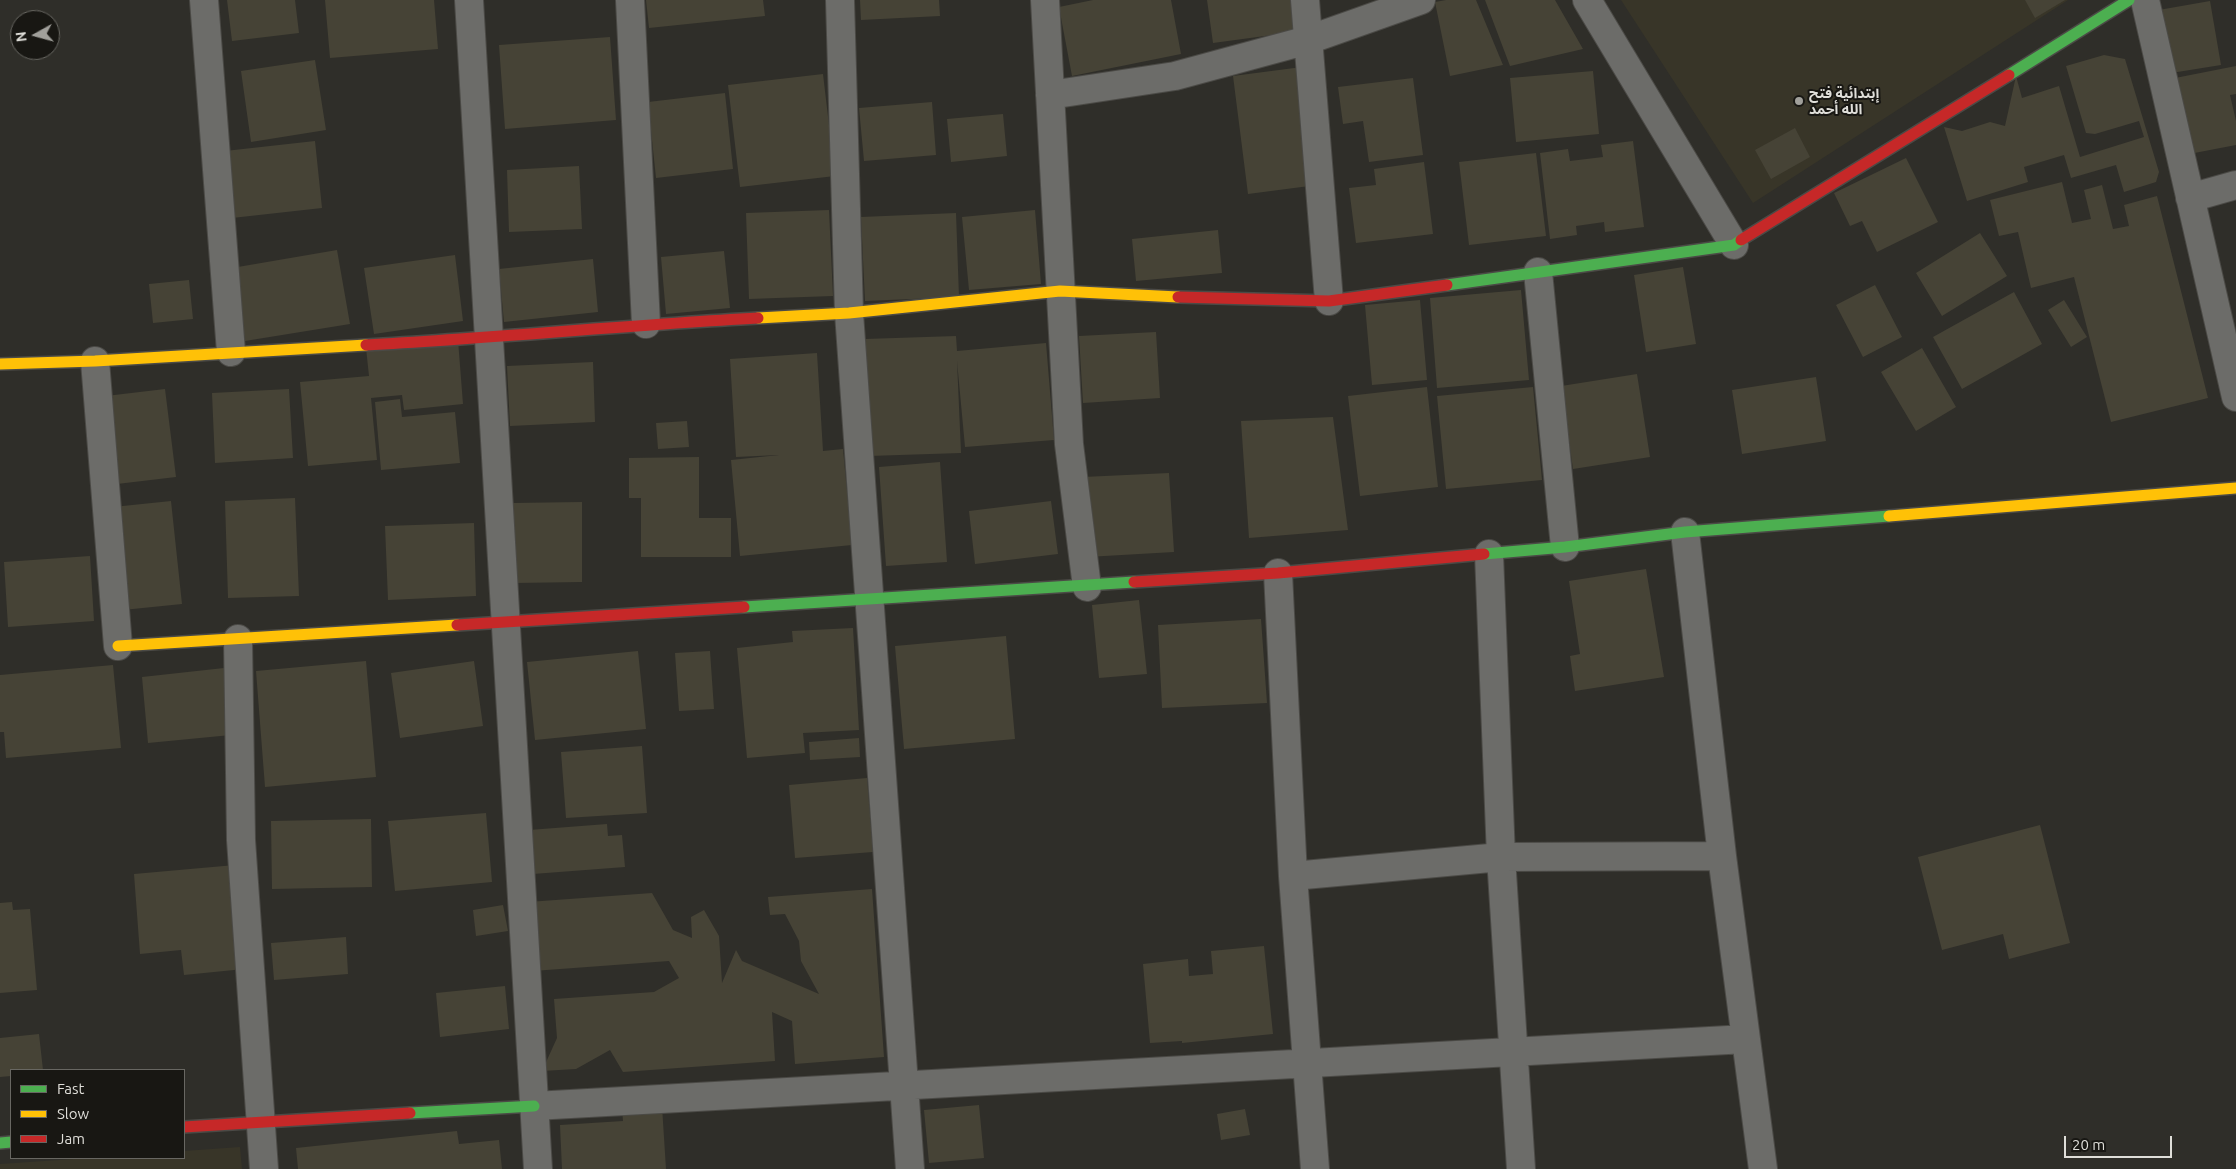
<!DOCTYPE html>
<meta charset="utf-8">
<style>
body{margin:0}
#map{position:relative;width:2236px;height:1169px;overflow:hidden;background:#2f2e29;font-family:Ubuntu,sans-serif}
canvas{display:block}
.legend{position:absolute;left:10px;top:1069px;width:175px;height:90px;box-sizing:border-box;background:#181713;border:1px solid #686762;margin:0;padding:6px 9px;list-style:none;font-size:15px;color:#dfded9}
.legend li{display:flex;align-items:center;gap:10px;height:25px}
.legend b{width:25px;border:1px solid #686762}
.north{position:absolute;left:10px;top:10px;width:50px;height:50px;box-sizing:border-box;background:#181713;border:1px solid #686762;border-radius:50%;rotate:263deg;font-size:14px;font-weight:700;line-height:20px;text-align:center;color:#dfded9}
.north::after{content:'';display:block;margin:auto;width:18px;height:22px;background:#a1a09b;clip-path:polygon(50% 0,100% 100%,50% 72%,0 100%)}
.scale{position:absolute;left:2064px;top:1136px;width:108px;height:22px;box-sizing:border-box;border:2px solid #dfded9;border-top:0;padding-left:6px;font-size:15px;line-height:18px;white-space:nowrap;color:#dfded9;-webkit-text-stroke:4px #181713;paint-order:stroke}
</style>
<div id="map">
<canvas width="2236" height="1169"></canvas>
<ul class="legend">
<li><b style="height:6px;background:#4caf50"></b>Fast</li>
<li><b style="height:6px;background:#ffc107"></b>Slow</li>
<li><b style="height:6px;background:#c62828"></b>Jam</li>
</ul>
<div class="north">N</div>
<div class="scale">20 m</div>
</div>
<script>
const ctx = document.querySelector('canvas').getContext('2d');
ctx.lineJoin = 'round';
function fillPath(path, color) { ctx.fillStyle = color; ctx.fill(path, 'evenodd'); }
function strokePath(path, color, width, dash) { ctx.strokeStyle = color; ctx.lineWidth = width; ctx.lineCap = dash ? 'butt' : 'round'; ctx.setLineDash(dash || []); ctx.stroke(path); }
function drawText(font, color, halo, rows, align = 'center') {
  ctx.font = font + ' Ubuntu,"Noto Sans Arabic",sans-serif'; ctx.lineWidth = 4; ctx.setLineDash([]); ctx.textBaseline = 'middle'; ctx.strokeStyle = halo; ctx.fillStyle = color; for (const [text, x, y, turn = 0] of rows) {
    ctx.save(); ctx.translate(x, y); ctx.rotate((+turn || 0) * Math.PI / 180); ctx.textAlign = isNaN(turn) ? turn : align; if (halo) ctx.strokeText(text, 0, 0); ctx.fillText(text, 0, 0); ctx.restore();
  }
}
const built = new Path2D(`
 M1621,0H2068L1753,203Z
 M240,1147L242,1169H0V1164L88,1158H184V1151Z`);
const building = new Path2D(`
 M227,0H295L299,33L232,41Z
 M325,0H434L438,49L330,58Z
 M646,0H763L765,16L649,28Z
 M860,0H939L940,16L861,20Z
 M1093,0H1171L1181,54L1072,76L1059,7Z
 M1207,0H1297L1302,31L1213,43Z
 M1446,0H1476L1503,65L1450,76L1435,2Z
 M1485,0H1555L1583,49L1510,66Z
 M2025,0H2065L2035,18Z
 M2210,1L2221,65L2165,74L2153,11Z
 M610,37L616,120L505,129L499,45Z
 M2104,55L2125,59L2159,172L2156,182L2124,192L2116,165L2071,178L2064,155L2024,167L2028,182L1967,201L1944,127L1962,131L1990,122L2005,126L2016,76L2022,98L2059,86L2080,157L2144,137L2139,121L2095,134L2086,133L2066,66Z
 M315,60L326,130L251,142L241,71Z
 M2236,66V94L2230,95L2236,121V145L2184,155L2170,79Z
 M1302,67L1317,185L1248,194L1233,76Z
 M1593,71L1599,134L1516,142L1510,78Z
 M823,74L835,176L740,187L728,85Z
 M1413,78L1423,155L1369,162L1363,121L1343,124L1338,87Z
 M725,93L733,169L656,178L648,102Z
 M932,102L936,155L864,161L859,108Z
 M1003,114L1007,156L951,162L947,119Z
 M1795,128L1810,157L1771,179L1755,150Z
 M315,141L322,208L232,218L225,151Z
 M1633,141L1644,227L1605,232L1604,222L1576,226L1577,235L1550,239L1540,153L1568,149L1570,161L1603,157L1601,145Z
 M1536,153L1546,236L1469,245L1459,162Z
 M1906,158L1938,222L1877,252L1862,221L1850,226L1834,193Z
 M1424,162L1433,234L1356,243L1349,188L1376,185L1374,169Z
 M579,166L582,229L509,232L507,170Z
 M2062,182L2072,223L2091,219L2084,190L2102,185L2113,229L2129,226L2124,205L2157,196L2208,398L2111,422L2074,277L2031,288L2018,232L1999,236L1990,200Z
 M829,210L833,296L749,299L746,213Z
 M1035,210L1041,284L969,290L962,217Z
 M956,213L959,297L865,301L861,217Z
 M1218,230L1222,273L1136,281L1132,239Z
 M1980,233L2007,276L1942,316L1916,273Z
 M337,250L350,324L245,341L232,268Z
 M724,251L730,308L666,314L661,257Z
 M455,255L463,321L374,334L364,268Z
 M593,259L598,312L504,322L499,269Z
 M1683,267L1696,344L1646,352L1634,275Z
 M189,280L193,319L153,323L149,284Z
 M1875,285L1902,337L1863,357L1836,305Z
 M1521,290L1529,380L1437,388L1430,298Z
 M2014,292L2042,344L1962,389L1933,337Z
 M1420,300L1427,380L1372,385L1365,305Z
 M2064,300L2087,337L2071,347L2048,310Z
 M1156,332L1160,398L1083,403L1079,336Z
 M956,336L957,351L1046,343L1054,440L965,447L957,361L961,453L869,456L865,339Z
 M458,340L463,404L404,410L402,395L371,398L377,460L308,466L300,382L369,376L366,348Z
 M1922,348L1956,407L1916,431L1881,372Z
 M817,353L823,451L843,449L852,545L740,556L731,460L779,455L736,457L730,359Z
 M593,362L595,422L510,426L507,366Z
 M1637,374L1650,457L1573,469L1569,441H1564L1555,387Z
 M1816,377L1826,441L1742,454L1732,390Z
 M1427,387L1438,487L1360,496L1348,396Z
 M1533,387L1542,480L1446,489L1437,396Z
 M165,389L176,477L117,484L106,396Z
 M289,389L293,458L215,463L212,393Z
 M400,399L402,417L455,412L460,463L381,470L375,402Z
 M1333,417L1348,530L1249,538L1241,421Z
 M687,421L689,447L658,449L656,423Z
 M699,457V518H731V557H641V498H629V458Z
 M940,462L947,562L886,566L879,467Z
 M1169,473L1174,552L1087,557L1083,477Z
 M295,498L299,596L228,598L225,501Z
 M171,501L182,604L123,610L113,507Z
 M1051,501L1058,554L975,564L969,511Z
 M582,502V582L514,583L513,503Z
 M474,523L476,596L388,600L385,526Z
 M90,556L94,621L8,627L4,562Z
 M1646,569L1664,677L1575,691L1570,656L1580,654L1569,581Z
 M1139,600L1147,674L1099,678L1092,605Z
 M1261,619L1267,703L1162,708L1158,625Z
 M853,628L859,730L803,733L805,753L747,758L737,648L793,642L792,631Z
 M1006,636L1015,739L904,749L895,646Z
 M638,651L646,729L535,740L527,662Z
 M710,651L714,709L679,711L675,653Z
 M366,661L376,777L265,787L256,671Z
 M474,661L483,726L400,738L391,673Z
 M113,665L121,748L6,758L4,732H0V675Z
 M224,668L231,735L148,743L142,677Z
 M859,738L860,757L810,760L809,742Z
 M642,746L647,813L566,818L561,752Z
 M867,778L873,852L795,858L789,785Z
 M486,813L492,882L395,891L388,821Z
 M371,819L372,887L272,889L271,821Z
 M607,824L608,836L622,835L625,867L533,874L529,830Z
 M2040,825L2070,943L2009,959L2003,934L1942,950L1918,857Z
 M235,865L244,969L184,975L181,950L140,954L134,874Z
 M872,889L884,1057L795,1064L792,1021L772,1012L775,1061L623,1072L610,1050L576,1069L542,1071L557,1038L554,999L654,992L679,978L669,961L533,971L528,902L652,893L673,930L692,938L691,917L704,910L719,936L722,983L736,950L742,961L819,994L801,961L799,941L785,914L770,915L768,897Z
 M12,902L13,910L30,909L37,990L0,993V903Z
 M503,905L508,931L476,936L473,910Z
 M346,937L348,974L274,980L271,943Z
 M1264,946L1273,1034L1182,1043V1041L1150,1043L1143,964L1188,959L1189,976L1213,974L1211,951Z
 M505,986L509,1029L440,1037L436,993Z
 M39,1034L43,1070H11V1076L0,1077V1038Z
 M979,1105L984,1158L929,1163L924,1110Z
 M662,1106L666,1169H562L560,1125L623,1121L622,1109Z
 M1245,1109L1250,1135L1221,1140L1217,1114Z
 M457,1131L459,1144L499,1140L502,1169H298L296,1148Z`);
const street = new Path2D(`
 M204,0L231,352
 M469,0L538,1169
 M630,0L646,324
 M840,0L849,313L910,1169
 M1045,0L1069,444L1087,587
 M1305,0L1329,301
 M1587,0L1734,245
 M2145,0L2236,397
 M1050,95L1175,76L1308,40L1421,0
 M2190,198L2236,185
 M1538,272L1565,547
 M95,361L118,646
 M1685,532L1722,856L1763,1169
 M1489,554L1501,857L1521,1169
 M1278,573L1293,876L1315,1169
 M238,639L241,840L264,1169
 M1293,876L1501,857L1722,856
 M534,1106L1746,1039`);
const fast = new Path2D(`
 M2009,75L2129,0
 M1447,285L1734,245L1741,240
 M1484,554L1565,547L1685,532L1889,516
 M744,607L1134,582
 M410,1113L534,1106
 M0,1143L11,1142`);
const slow = new Path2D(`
 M758,318L849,313L1060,291L1178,297
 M0,364L95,361L366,345
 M1889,516L2236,488
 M118,646L457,625`);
const jam = new Path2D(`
 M1741,240L2009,75
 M1178,297L1329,301L1447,285
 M366,345C497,338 627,325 758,318
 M1134,582L1278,573L1484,554
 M457,625L744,607
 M184,1127L410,1113`);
const markers = [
 [1799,101,5,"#a1a09b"]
];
const poiNames = [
 ["إبتدائية فتح",1809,93],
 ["الله أحمد",1809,109]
];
fillPath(built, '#383528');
fillPath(building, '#464336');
strokePath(street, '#4b4a46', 30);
strokePath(fast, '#4b4a46', 14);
strokePath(slow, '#4b4a46', 14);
strokePath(jam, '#4b4a46', 14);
strokePath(street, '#6c6c69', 28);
strokePath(fast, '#4caf50', 11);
strokePath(slow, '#ffc107', 11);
strokePath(jam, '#c62828', 11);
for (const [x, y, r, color] of markers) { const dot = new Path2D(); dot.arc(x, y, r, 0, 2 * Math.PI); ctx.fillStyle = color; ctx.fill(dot); strokePath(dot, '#181713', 2); }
drawText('bold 14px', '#dfded9', '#181713', poiNames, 'left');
</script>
